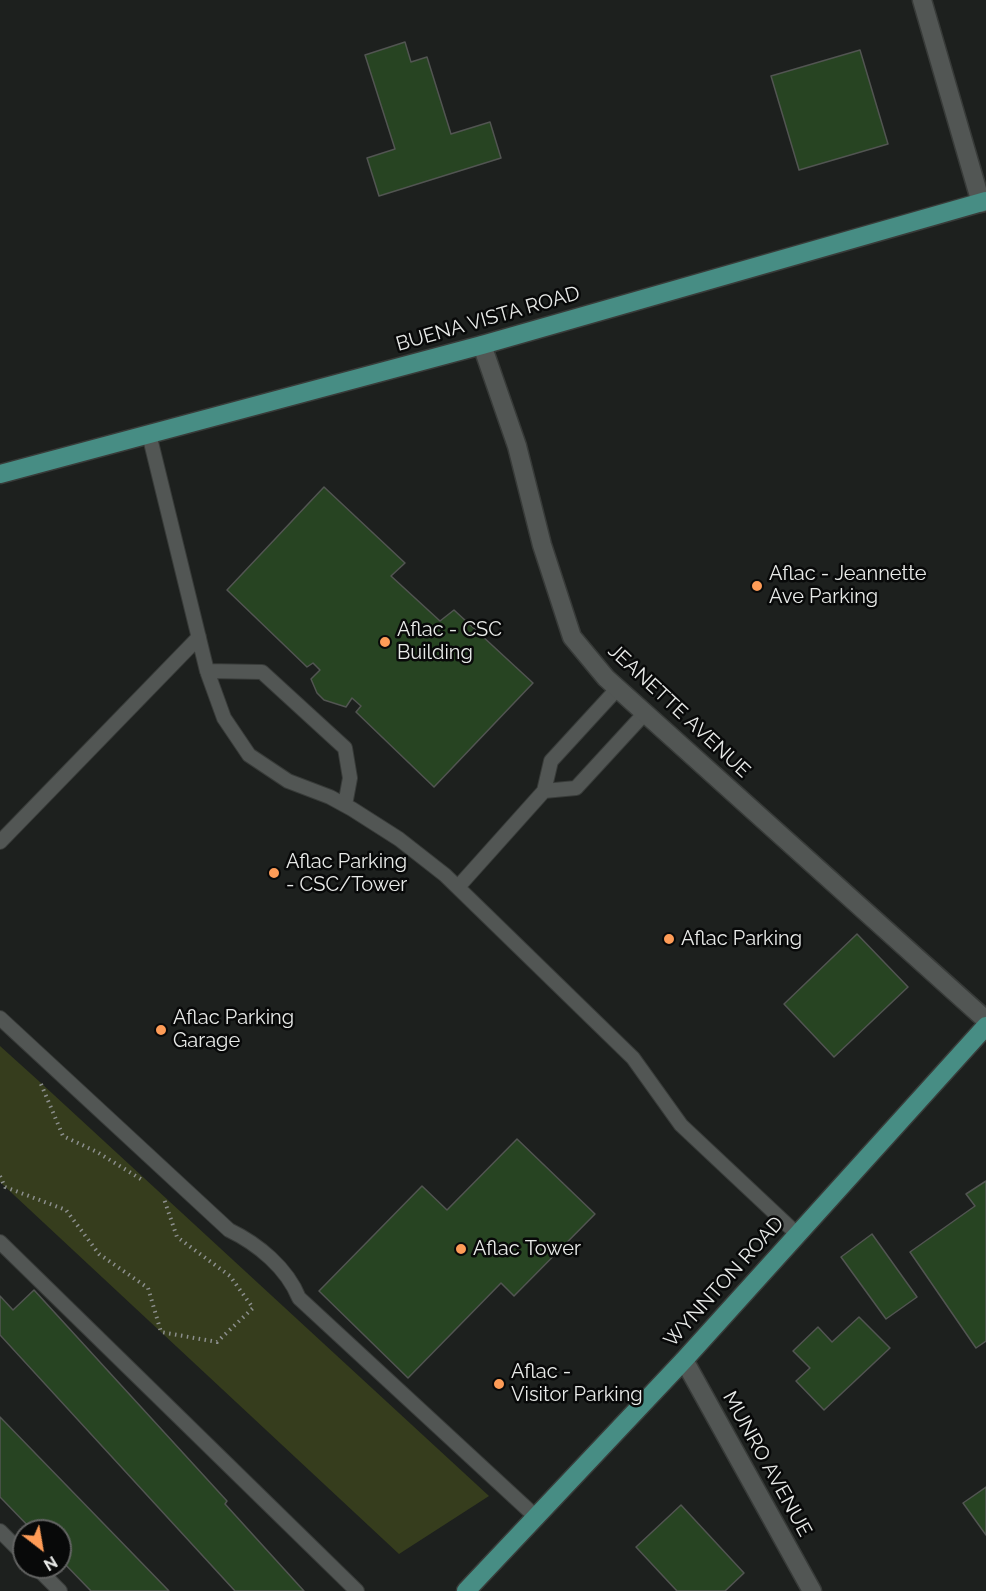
<!DOCTYPE html>
<style>
body{margin:0}
#map{position:relative;width:986px;height:1591px;overflow:hidden;background:#1d201e;font-family:Raleway,sans-serif}
canvas{display:block}
.north{position:absolute;left:12px;top:1519px;width:60px;height:60px;box-sizing:border-box;background:#080909;border:2px solid #626362;border-radius:50%;rotate:149deg;font-size:16px;font-weight:700;line-height:24px;text-align:center;color:#e8eae8}
.north::after{content:'';display:block;margin:auto;width:21px;height:27px;background:#fe9c57;clip-path:polygon(50% 0,100% 100%,50% 72%,0 100%)}
</style>
<div id="map">
<canvas width="986" height="1591"></canvas>
<div class="north">N</div>
</div>
<script>
const ctx = document.querySelector('canvas').getContext('2d');
ctx.lineJoin = 'round';
function fillPath(path, color) { ctx.fillStyle = color; ctx.fill(path, 'evenodd'); }
function strokePath(path, color, width, dash) { ctx.strokeStyle = color; ctx.lineWidth = width; ctx.lineCap = dash ? 'butt' : 'round'; ctx.setLineDash(dash || []); ctx.stroke(path); }
function drawText(font, color, halo, rows, align = 'center') {
  ctx.font = font + ' Raleway,sans-serif'; ctx.lineWidth = 5; ctx.setLineDash([]); ctx.textBaseline = 'middle'; ctx.strokeStyle = halo; ctx.fillStyle = color; for (const [text, x, y, turn = 0] of rows) {
    ctx.save(); ctx.translate(x, y); ctx.rotate((+turn || 0) * Math.PI / 180); ctx.textAlign = isNaN(turn) ? turn : align; if (halo) ctx.strokeText(text, 0, 0); ctx.fillText(text, 0, 0); ctx.restore();
  }
}
const green = new Path2D(`
 M0,1046L41,1083L489,1496L399,1554L0,1182Z`);
const building = new Path2D(`
 M405,42L411,62L427,57L451,134L490,122L501,158L379,196L367,158L395,149L365,55Z
 M860,50L888,144L799,170L771,76Z
 M324,487L405,563L391,576L440,621L454,610L533,683L434,787L356,712L361,706L352,698L346,707L324,700L317,693L311,679L320,670L313,663L307,667L227,590Z
 M857,934L908,987L834,1057L784,1004Z
 M517,1139L595,1214L514,1296L501,1283L408,1378L319,1291L422,1186L447,1210Z
 M986,1181V1341L976,1348L910,1252L975,1206L966,1194Z
 M872,1234L917,1297L886,1319L841,1257Z
 M34,1290L227,1501L225,1504L304,1591H235L0,1335V1296L13,1310Z
 M859,1317L890,1348L824,1410L796,1381L810,1368L793,1351L818,1327L832,1342Z
 M0,1417L169,1591H91L60,1559V1531H33L0,1497Z
 M986,1487V1535L963,1503Z
 M681,1505L744,1573L725,1591H677L636,1547Z`);
const path = new Path2D(`
 M41,1084L63,1136L97,1152L144,1181
 M0,1176L5,1187L66,1210L99,1254L148,1288L161,1332L217,1342L253,1308L230,1276L177,1237L164,1199`);
const service = new Path2D(`
 M149,434L207,671L224,718L249,755L288,781L330,797L352,809L399,839L445,875L633,1058L681,1125L797,1234
 M207,671L262,672L345,748L350,778L345,805
 M544,791L576,788L645,713
 M0,842L199,637
 M458,887L544,791L551,761L618,688
 M0,1018L229,1230C258,1244 287,1268 299,1298L536,1517
 M0,1242L357,1591
 M0,1531L24,1555
 M36,1567L60,1591`);
const minor = new Path2D(`
 M922,0L981,203
 M482,345L517,446L542,545L572,637L606,678L986,1020
 M684,1360L812,1591`);
const primary = new Path2D(`
 M0,474L482,345L986,201
 M466,1591L684,1360L986,1026`);
const markers = [
 [757,586,6,"#fe9c57"],
 [385,642,6,"#fe9c57"],
 [274,873,6,"#fe9c57"],
 [669,939,6,"#fe9c57"],
 [161,1030,6,"#fe9c57"],
 [461,1249,6,"#fe9c57"],
 [499,1384,6,"#fe9c57"]
];
const streetNames = [
 ["BUENA VISTA ROAD",488,319,-16],
 ["JEANETTE AVENUE",679,711,43],
 ["WYNNTON ROAD",724,1282,-48],
 ["MUNRO AVENUE",767,1464,61]
];
const poiNames = [
 ["Aflac - Jeannette",769,574],
 ["Ave Parking",769,597],
 ["Aflac - CSC",397,630],
 ["Building",397,653],
 ["Aflac Parking",286,862],
 ["- CSC/Tower",286,885],
 ["Aflac Parking",681,939],
 ["Aflac Parking",173,1018],
 ["Garage",173,1041],
 ["Aflac Tower",473,1249],
 ["Aflac -",511,1372],
 ["Visitor Parking",511,1395]
];
fillPath(green, '#363d1d');
fillPath(building, '#274422');
strokePath(building, '#525552', 1.5);
strokePath(service, '#383b39', 16);
strokePath(minor, '#383b39', 21);
strokePath(primary, '#383b39', 21);
strokePath(path, '#8c8f8d', 4, [1.5, 4.5]);
strokePath(service, '#525654', 14);
strokePath(minor, '#525654', 18);
strokePath(primary, '#478d84', 18);
for (const [x, y, r, color] of markers) { const dot = new Path2D(); dot.arc(x, y, r, 0, 2 * Math.PI); ctx.fillStyle = color; ctx.fill(dot); strokePath(dot, '#080909', 2); }
drawText('20px', '#e8eae8', '#080909', streetNames);
drawText('20px', '#e8eae8', '#080909', poiNames, 'left');
</script>
